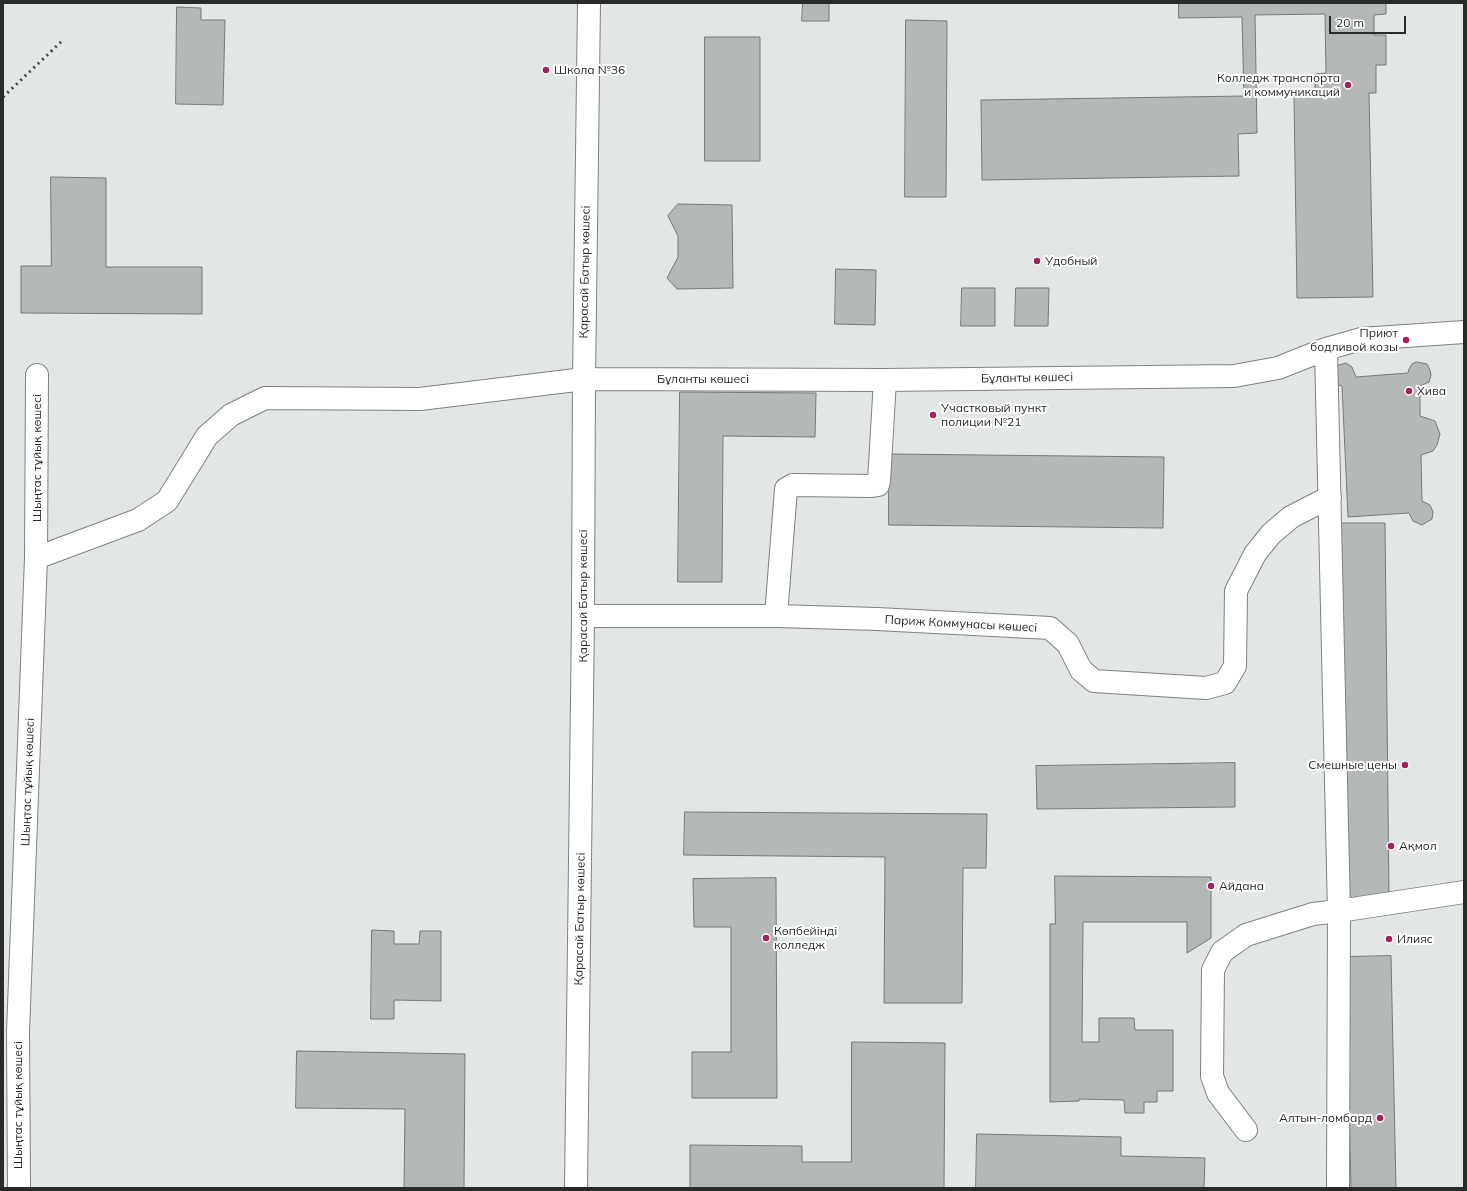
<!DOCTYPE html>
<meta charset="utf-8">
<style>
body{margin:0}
#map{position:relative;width:1467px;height:1191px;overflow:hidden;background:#e2e6e5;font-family:Mulish,sans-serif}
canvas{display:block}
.frame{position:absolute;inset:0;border:4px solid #292b2a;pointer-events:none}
.scale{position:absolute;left:1329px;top:16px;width:77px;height:18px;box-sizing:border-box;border:2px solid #292b2a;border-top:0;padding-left:5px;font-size:12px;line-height:14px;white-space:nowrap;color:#292b2a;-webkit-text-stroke:3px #fff;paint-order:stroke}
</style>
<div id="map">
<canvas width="1467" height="1191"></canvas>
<div class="frame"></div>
<div class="scale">20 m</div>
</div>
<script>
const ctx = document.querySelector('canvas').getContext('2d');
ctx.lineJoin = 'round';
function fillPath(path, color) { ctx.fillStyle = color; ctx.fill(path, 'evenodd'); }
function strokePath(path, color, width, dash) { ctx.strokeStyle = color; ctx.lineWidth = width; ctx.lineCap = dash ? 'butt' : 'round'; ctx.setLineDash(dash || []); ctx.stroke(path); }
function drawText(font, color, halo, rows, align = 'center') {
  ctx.font = font + ' Mulish,sans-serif'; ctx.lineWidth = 4; ctx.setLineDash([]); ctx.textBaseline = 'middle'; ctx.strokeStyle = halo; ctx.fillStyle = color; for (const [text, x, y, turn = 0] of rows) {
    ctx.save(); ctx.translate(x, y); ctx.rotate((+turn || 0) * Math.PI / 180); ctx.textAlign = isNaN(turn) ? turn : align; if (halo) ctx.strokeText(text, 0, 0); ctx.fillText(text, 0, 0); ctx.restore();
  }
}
const building = new Path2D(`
 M803,3H829V21H802Z
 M1179,3H1386V14L1374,15V35H1386V65H1376V93H1369L1373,297L1297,298L1294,96H1315V74L1326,73L1325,14L1255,15L1257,133L1238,134L1239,176L982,180L981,100L1244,96L1242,17L1179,18Z
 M177,7L201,8V20H225L223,105L176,104Z
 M906,20L947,21L946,197H905Z
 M705,37H760V161H705Z
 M51,177L106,178V267H202V314L21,313V266H51Z
 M678,204L732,205L733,288L677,289L667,278L678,257V236L668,216Z
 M836,269L876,270L875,325L835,324Z
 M962,288H995V326H961Z
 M1016,288H1049L1048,326H1015Z
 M1417,362L1427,364L1430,370L1431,375L1429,382L1420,386V416L1435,421L1440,434L1437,445L1433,451L1421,455L1422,501L1430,505L1433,512L1432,519L1422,525L1413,521L1409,513L1348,517L1342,386L1335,384L1336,366L1346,363L1352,367L1356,377L1408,373L1409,369L1412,364Z
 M680,392L816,393L815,437L723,436L722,582H678Z
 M889,454L1164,457L1163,528L889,525Z
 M1340,523H1385L1389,898L1344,899Z
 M1235,763V807L1037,809L1036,766Z
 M685,812L987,814L986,868H963L962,1003H884L885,857L684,855Z
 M1055,876L1211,877V938L1187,953V922H1083L1082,1042H1099V1018H1134L1135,1030H1173V1091H1157V1102H1144V1113H1125L1124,1100L1079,1099V1101L1050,1102V924H1055Z
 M776,878L777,1098H692V1052H731V927H694L693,879Z
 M372,930L394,931V944H419L420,931H441V1001L394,1000V1019H371Z
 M1391,956L1396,1188H1351L1346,957Z
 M852,1042L945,1043L944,1188H690V1145L802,1146V1162H851Z
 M297,1051L465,1054L464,1188H404L405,1109L296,1108Z
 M977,1134L1121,1137V1156L1205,1158L1204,1188H976Z`);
const minor = new Path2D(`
 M1326,349L1339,911L1338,1188
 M36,558L138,520L167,501L207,436L231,415L265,398L420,399L584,379L885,380L1234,376L1278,368L1326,349L1361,339L1464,332
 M583,616H776L877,619L1050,628L1068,644L1081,670L1094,681L1206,688L1225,683L1235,666L1236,591L1255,554L1271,534L1291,517L1330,497
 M776,616L786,489L793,485L872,486L878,485L879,481L885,380
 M1246,1130L1218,1093L1212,1076L1213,970L1222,952L1246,935L1313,914L1339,911L1464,892
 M19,1188L18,1032L36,558L37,375
 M576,1188L583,616L584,379L589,3`);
const rail = new Path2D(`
 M3,97L63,40`);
const markers = [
 [546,70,4,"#a91e61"],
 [1348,85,4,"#a91e61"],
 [1037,261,4,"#a91e61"],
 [1406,340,4,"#a91e61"],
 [1409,391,4,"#a91e61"],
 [933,415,4,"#a91e61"],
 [1405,765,4,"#a91e61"],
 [1391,846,4,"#a91e61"],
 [1211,886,4,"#a91e61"],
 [766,938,4,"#a91e61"],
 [1389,939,4,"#a91e61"],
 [1380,1118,4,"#a91e61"]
];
const poiNames = [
 ["Школа №36",554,70],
 ["Колледж транспорта",1340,78,"right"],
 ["и коммуникаций",1340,92,"right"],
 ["Удобный",1045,261],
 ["Приют",1398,333,"right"],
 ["бодливой козы",1398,347,"right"],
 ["Хива",1417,391],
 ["Участковый пункт",941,408],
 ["полиции №21",941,422],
 ["Смешные цены",1397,765,"right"],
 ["Ақмол",1399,846],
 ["Айдана",1219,886],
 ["Көпбейінді",774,931],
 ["колледж",774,945],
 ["Илияс",1397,939],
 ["Алтын-ломбард",1372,1118,"right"]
];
const streetNames = [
 ["Қарасай Батыр көшесі",585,272,-89],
 ["Бұланты көшесі",1027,378,-1],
 ["Бұланты көшесі",703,379],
 ["Шыңтас тұйық көшесі",37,458,-90],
 ["Қарасай Батыр көшесі",583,596,-90],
 ["Париж Коммунасы көшесі",961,624,3],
 ["Шыңтас тұйық көшесі",28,782,-88],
 ["Қарасай Батыр көшесі",580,919,-89],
 ["Шыңтас тұйық көшесі",18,1105,-90]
];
fillPath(building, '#b4b9b7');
strokePath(building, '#757978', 1);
strokePath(minor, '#7e8281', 24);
strokePath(minor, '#fff', 22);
strokePath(rail, '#494b4a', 3, [2, 4]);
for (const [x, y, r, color] of markers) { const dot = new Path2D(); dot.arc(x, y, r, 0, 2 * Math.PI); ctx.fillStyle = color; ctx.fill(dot); strokePath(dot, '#fff', 1.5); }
drawText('12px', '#292b2a', '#fff', poiNames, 'left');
drawText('12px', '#292b2a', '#fff', streetNames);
</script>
